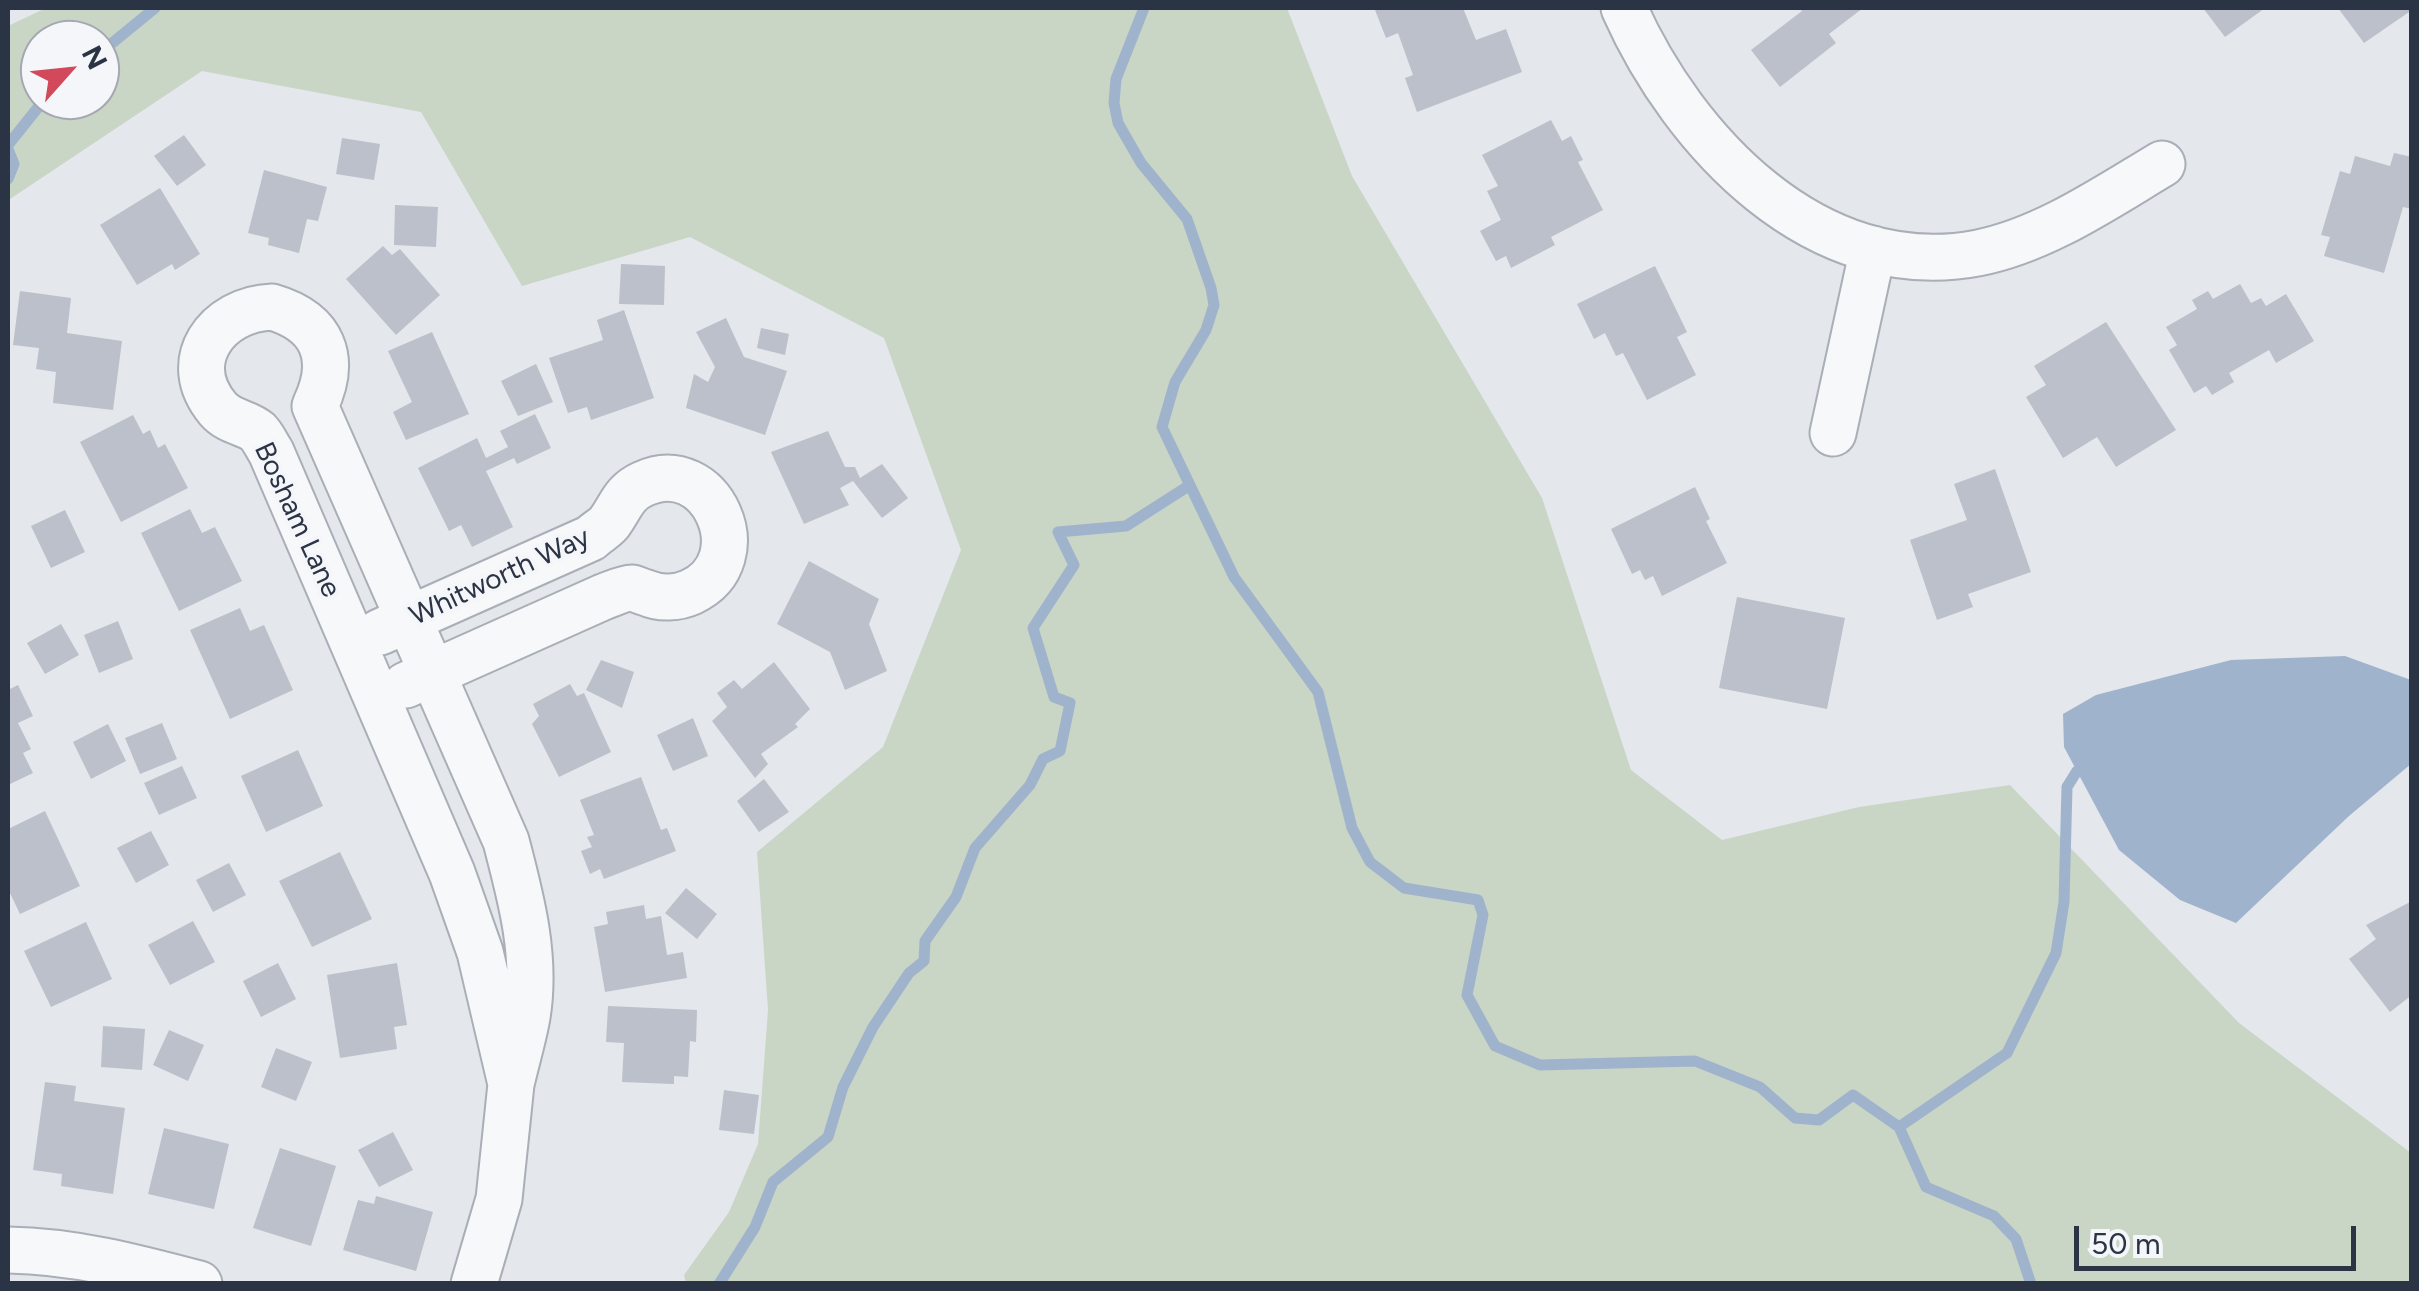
<!DOCTYPE html>
<style>
body{margin:0}
#map{position:relative;width:2419px;height:1291px;overflow:hidden;background:#e4e7ec;font-family:Figtree,sans-serif}
canvas{display:block}
.frame{position:absolute;inset:0;border:10px solid #2b3445;pointer-events:none}
.north{position:absolute;left:20px;top:20px;width:100px;height:100px;box-sizing:border-box;background:#f4f6f9;border:2px solid #a4a8b1;border-radius:50%;rotate:63deg;font-size:28px;font-weight:700;line-height:40px;text-align:center;color:#2b3445}
.north::after{content:'';display:block;margin:auto;width:35px;height:45px;background:#d1495b;clip-path:polygon(50% 0,100% 100%,50% 72%,0 100%)}
.scale{position:absolute;left:2074px;top:1226px;width:282px;height:45px;box-sizing:border-box;border:5px solid #2b3445;border-top:0;padding-left:12px;font-size:30px;line-height:35px;white-space:nowrap;color:#2b3445;-webkit-text-stroke:8px #f4f6f9;paint-order:stroke}
</style>
<div id="map">
<canvas width="2419" height="1291"></canvas>
<div class="frame"></div>
<div class="north">N</div>
<div class="scale">50 m</div>
</div>
<script>
const ctx = document.querySelector('canvas').getContext('2d');
ctx.lineJoin = 'round';
function fillPath(path, color) { ctx.fillStyle = color; ctx.fill(path, 'evenodd'); }
function strokePath(path, color, width, dash) { ctx.strokeStyle = color; ctx.lineWidth = width; ctx.lineCap = dash ? 'butt' : 'round'; ctx.setLineDash(dash || []); ctx.stroke(path); }
function drawText(font, color, halo, rows, align = 'center') {
  ctx.font = font + ' Figtree,sans-serif'; ctx.lineWidth = 8; ctx.setLineDash([]); ctx.textBaseline = 'middle'; ctx.strokeStyle = halo; ctx.fillStyle = color; for (const [text, x, y, turn = 0] of rows) {
    ctx.save(); ctx.translate(x, y); ctx.rotate((+turn || 0) * Math.PI / 180); ctx.textAlign = isNaN(turn) ? turn : align; if (halo) ctx.strokeText(text, 0, 0); ctx.fillText(text, 0, 0); ctx.restore();
  }
}
const green = new Path2D(`
 M46,8H1287L1352,176L1542,498L1631,770L1722,840L1859,807L2010,785L2239,1023L2411,1153V1283H686L684,1275L729,1212L758,1144L768,1010L757,852L883,747L961,550L884,338L690,237L522,286L421,112L202,71L10,199L8,208V26ZM40,40H100V100H40Z`);
const water = new Path2D(`
 M2345,656L2411,680V764L2349,816L2236,923L2180,900L2119,850L2064,747L2063,714L2096,695L2231,660Z`);
const stream = new Path2D(`
 M1144,8L1116,79L1114,103L1118,123L1141,163L1187,219L1211,288L1214,305L1206,330L1175,382L1162,427L1234,577L1318,692L1352,828L1370,862L1404,888L1478,900L1483,915L1467,995L1495,1046L1540,1065L1695,1061L1760,1087L1795,1118L1819,1120L1853,1095L1899,1127L1926,1187L1994,1216L2016,1239L2031,1284
 M100,53L155,8
 M8,145L44,100
 M8,149L14,164L8,179
 M1899,1127L2007,1053L2056,953L2064,902L2067,787L2077,771L2088,767
 M719,1284L755,1227L773,1182L828,1137L843,1087L873,1027L909,973L924,961L925,941L956,897L975,848L1030,785L1043,759L1060,751L1070,703L1054,697L1033,628L1074,565L1058,532L1126,526L1190,485`);
const building = new Path2D(`
 M1382,8H1463L1476,40L1506,29L1522,72L1417,112L1405,78L1413,75L1398,33L1386,38L1375,10Z
 M1799,8H1863L1829,34L1836,43L1780,87L1751,50L1802,11Z
 M2203,8H2265L2225,37Z
 M2338,8H2412V10L2364,43Z
 M1551,120L1562,141L1571,136L1583,160L1578,162L1603,210L1551,237L1555,245L1511,268L1506,256L1496,261L1480,231L1501,220L1487,191L1498,186L1482,155Z
 M184,135L206,165L177,186L154,156Z
 M342,138L380,144L374,180L336,174Z
 M2394,153L2412,157V209L2403,207L2384,273L2324,256L2330,237L2321,235L2340,171L2350,174L2355,156L2390,166Z
 M264,170L327,187L318,221L307,219L299,253L268,245L269,238L248,233Z
 M160,188L200,254L175,270L172,264L137,285L100,225Z
 M395,205L438,207L436,247L394,245Z
 M383,246L392,255L400,249L440,295L396,335L346,279Z
 M621,264L665,266L664,305L619,304Z
 M1655,266L1687,332L1677,337L1696,375L1647,400L1623,353L1616,356L1605,333L1594,339L1577,304Z
 M2240,284L2251,303L2261,298L2266,306L2286,294L2314,341L2276,363L2269,350L2229,373L2234,382L2212,395L2206,386L2194,393L2169,350L2177,345L2166,327L2197,309L2192,300L2208,291L2213,299Z
 M20,291L71,298L67,333L122,341L113,410L53,403L56,372L36,369L39,348L13,345Z
 M624,310L654,398L591,420L587,407L568,413L549,358L603,340L597,320Z
 M726,318L744,357L787,371L765,435L686,408L694,374L708,382L715,367L696,332Z
 M2106,322L2176,430L2116,467L2097,437L2063,458L2026,397L2046,385L2034,366Z
 M761,328L789,334L785,355L757,348Z
 M432,332L469,414L406,440L393,412L412,402L388,351Z
 M536,364L553,402L518,416L501,381Z
 M535,414L551,448L517,464L514,458L486,471L513,527L472,547L461,525L449,531L418,468L477,438L486,458L508,447L500,431Z
 M133,415L143,434L150,430L158,448L165,444L188,488L121,522L80,442Z
 M828,431L845,467H855L860,478L882,464L908,498L882,518L853,481L840,488L849,505L804,524L771,452Z
 M1995,469L2031,572L1968,594L1973,607L1937,620L1910,540L1967,520L1954,484Z
 M1695,487L1710,519L1706,521L1727,563L1662,596L1653,576L1645,580L1640,570L1632,574L1611,529Z
 M190,509L202,533L215,527L242,581L179,611L141,533Z
 M65,510L85,552L51,568L31,526Z
 M809,561L879,599L869,624L887,671L845,690L830,652L777,624Z
 M1737,597L1845,618L1827,709L1719,688Z
 M240,608L250,631L264,625L293,690L230,719L190,630Z
 M118,621L133,659L99,673L84,635Z
 M61,624L79,655L45,674L27,643Z
 M601,660L634,672L622,708L586,690Z
 M774,662L810,709L795,724L798,727L761,754L768,764L755,778L712,721L727,707L717,693L734,680L742,689Z
 M570,684L577,696L584,693L611,752L559,777L532,724L539,716L533,704Z
 M18,685L33,716L18,723L31,749L23,753L33,773L8,785V690Z
 M693,718L708,756L673,771L657,735Z
 M162,723L177,759L140,774L125,738Z
 M108,724L126,761L91,779L73,742Z
 M298,750L323,806L266,832L241,776Z
 M182,766L197,798L159,815L144,783Z
 M641,777L661,830L667,828L676,851L604,879L600,869L590,874L581,851L592,847L587,837L594,835L580,800Z
 M764,779L789,812L759,832L737,801Z
 M45,811L80,886L20,914L8,889V829Z
 M151,831L169,865L136,883L117,848Z
 M340,852L372,919L312,947L279,881Z
 M229,863L246,895L213,912L196,880Z
 M686,888L717,914L697,939L665,913Z
 M2412,901V995L2390,1012L2349,959L2376,939L2366,925Z
 M644,905L646,919L661,916L667,955L683,952L687,978L605,992L594,927L608,924L606,912Z
 M193,921L215,962L170,985L148,945Z
 M86,922L112,979L51,1007L24,951Z
 M278,963L296,999L261,1017L243,981Z
 M397,963L407,1025L394,1027L397,1049L340,1058L327,975Z
 M608,1006L697,1010L696,1042L690,1041L688,1077L674,1076V1084L622,1082L624,1043L606,1042Z
 M103,1026L145,1029L142,1070L101,1067Z
 M169,1030L204,1045L188,1081L153,1065Z
 M276,1048L312,1062L296,1101L261,1087Z
 M45,1082L76,1086L74,1101L125,1108L113,1194L61,1186L62,1174L33,1170Z
 M724,1090L759,1095L754,1134L719,1130Z
 M164,1128L229,1144L214,1209L148,1194Z
 M393,1132L413,1170L379,1187L358,1150Z
 M280,1148L336,1166L311,1246L253,1228Z
 M376,1196L433,1212L416,1271L343,1250L358,1200L374,1204Z`);
const minor = new Path2D(`
 M1624,8C1683,141 1816,284 1978,253C2044,240 2105,198 2162,164
 M272,307C323,322 338,358 315,406L506,841C521,898 537,957 527,1017C523,1039 516,1062 511,1084L480,952L452,873L271,452C267,446 263,437 258,432C247,422 230,423 218,409C178,361 217,309 272,307Z
 M1833,433L1873,249
 M380,632L591,538C596,533 605,528 609,523C621,507 623,493 643,484C711,452 760,560 691,592C678,598 660,599 647,593C644,593 635,588 632,588C624,588 611,594 603,597L406,685
 M8,1250C74,1251 135,1267 199,1284
 M474,1284L499,1199L511,1084`);
const streetNames = [
 ["Bosham Lane",297,520,65],
 ["Whitworth Way",500,577,-25]
];
fillPath(green, '#c9d6c5');
fillPath(water, '#9fb4cc');
strokePath(stream, '#9fb4cc', 11);
fillPath(building, '#bbc0ca');
strokePath(minor, '#a9aeb7', 49);
strokePath(minor, '#f7f8fa', 45);
drawText('28px', '#2b3445', '#f4f6f9', streetNames);
</script>
